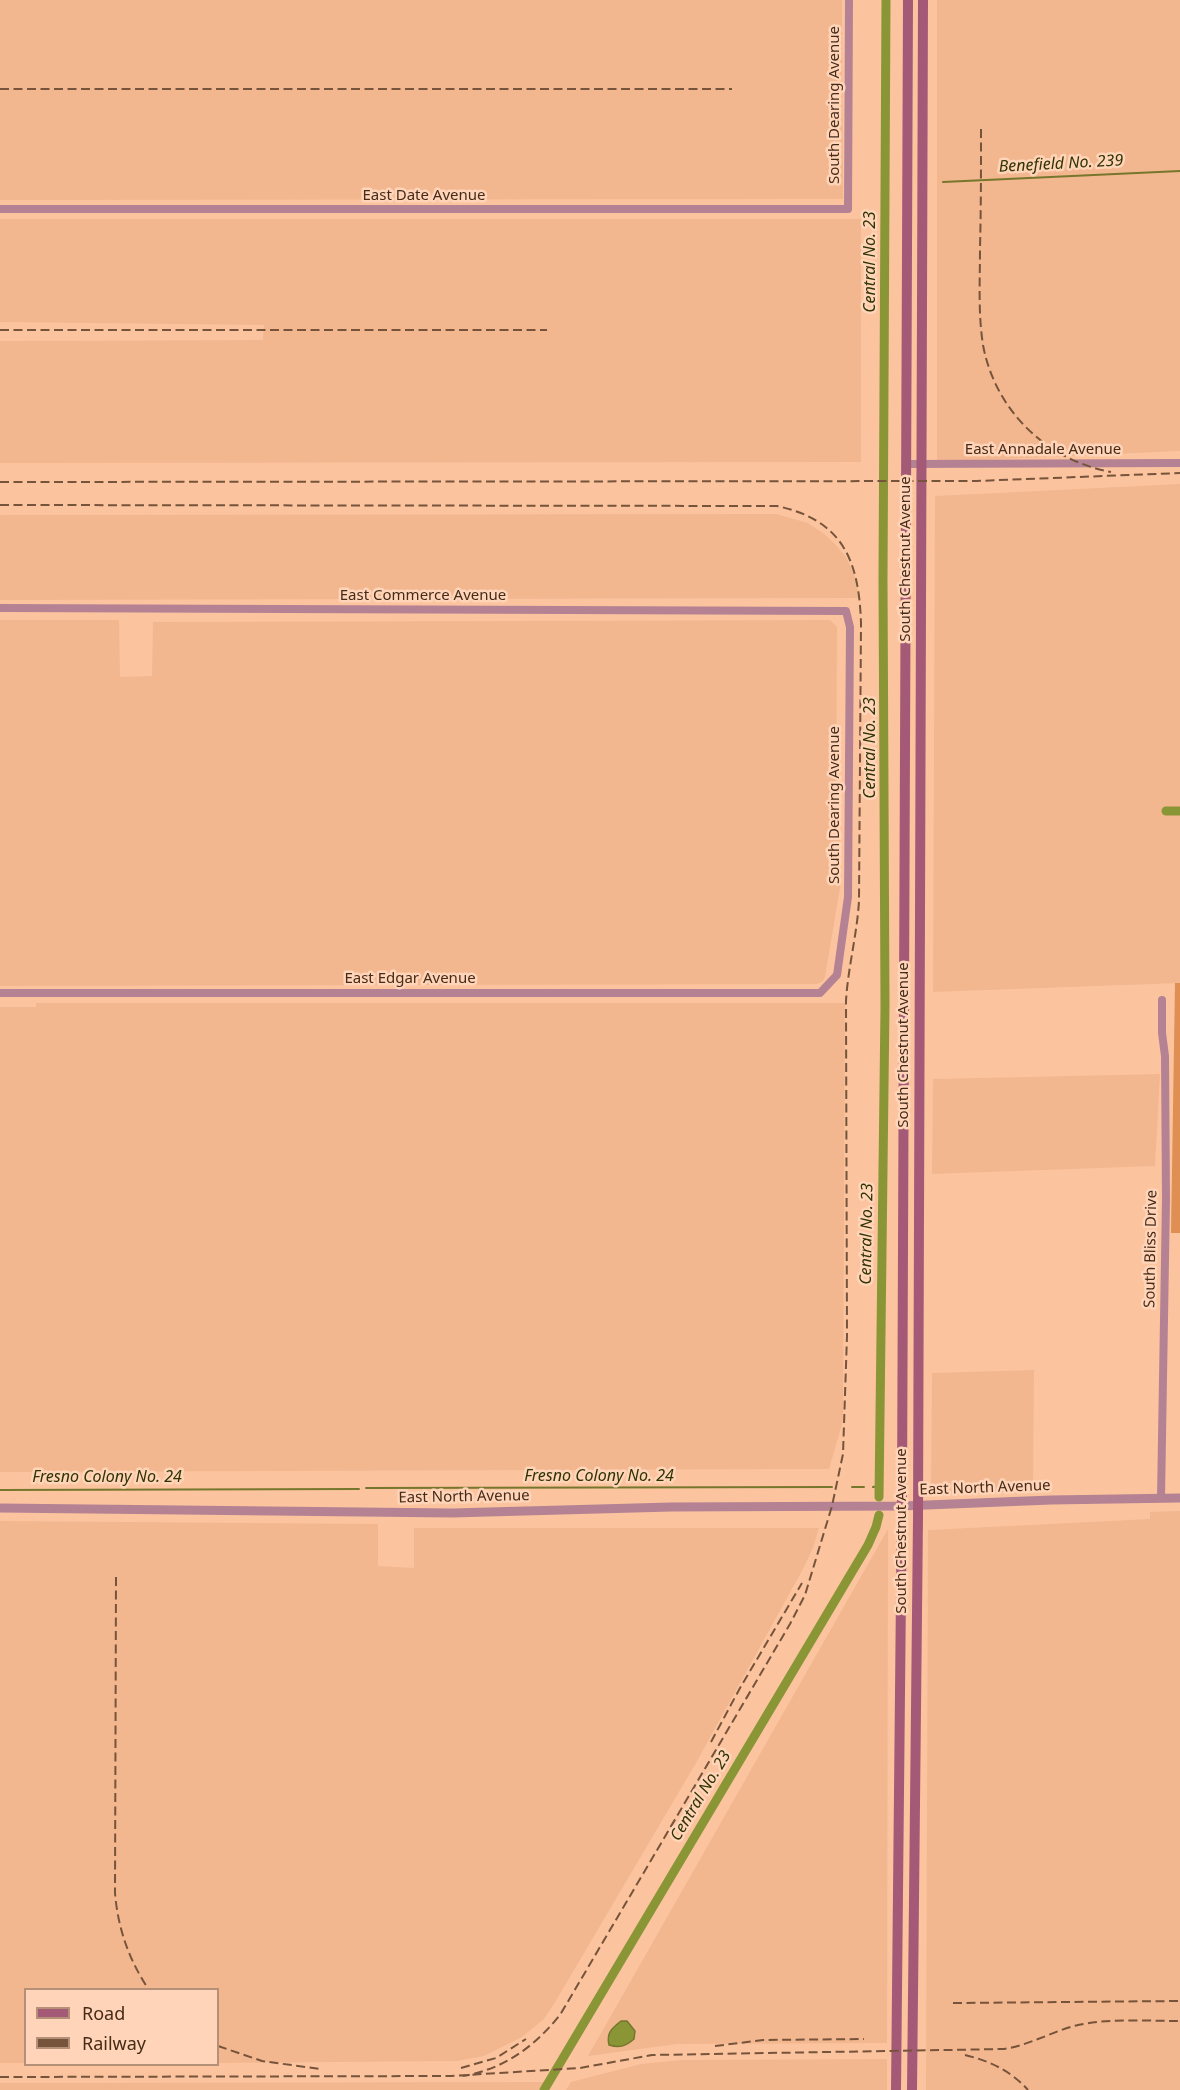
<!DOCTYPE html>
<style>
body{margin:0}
#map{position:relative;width:1180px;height:2090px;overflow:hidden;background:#fbc49e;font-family:"Noto Sans",sans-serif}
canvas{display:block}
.legend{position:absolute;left:24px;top:1988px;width:195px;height:78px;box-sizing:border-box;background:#ffd4b8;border:2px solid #b59078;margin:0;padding:8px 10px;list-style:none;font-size:18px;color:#462b18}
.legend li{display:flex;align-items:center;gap:12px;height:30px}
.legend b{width:30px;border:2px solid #b59078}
</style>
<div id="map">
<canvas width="1180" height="2090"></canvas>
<ul class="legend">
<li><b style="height:8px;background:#a45a77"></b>Road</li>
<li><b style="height:8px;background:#76533b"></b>Railway</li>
</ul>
</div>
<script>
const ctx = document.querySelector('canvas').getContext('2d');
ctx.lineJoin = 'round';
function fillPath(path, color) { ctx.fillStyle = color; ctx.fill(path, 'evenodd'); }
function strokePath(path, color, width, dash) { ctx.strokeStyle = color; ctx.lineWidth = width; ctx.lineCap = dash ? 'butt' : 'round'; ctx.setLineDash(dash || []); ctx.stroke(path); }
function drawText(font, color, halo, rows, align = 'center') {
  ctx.font = font + ' "Noto Sans",sans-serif'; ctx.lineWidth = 5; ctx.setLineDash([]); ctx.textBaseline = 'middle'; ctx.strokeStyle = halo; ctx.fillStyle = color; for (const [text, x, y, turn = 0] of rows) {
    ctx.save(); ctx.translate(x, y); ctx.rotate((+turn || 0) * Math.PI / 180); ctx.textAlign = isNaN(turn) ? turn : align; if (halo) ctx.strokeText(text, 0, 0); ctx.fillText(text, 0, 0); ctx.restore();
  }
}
const built = new Path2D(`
 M0,0H842L843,199L0,200Z
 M937,0H1180V451L937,462Z
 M0,219H861V462L0,463V341L263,340L264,325L0,322Z
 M1180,484V983L933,992L935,496Z
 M776,514L808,523L823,533L835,544L846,557L854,573L860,598L0,600V515Z
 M0,620H119L120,677L152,676L153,622L830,620L837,627L836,827L840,832V888L825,977L823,981L817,984L0,986Z
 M36,1003H845L843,1421L829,1469L0,1472V1007H36Z
 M1160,1074L1155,1166L932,1174L933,1079Z
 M1034,1370L1033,1491L937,1494L933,1491L931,1486L932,1373Z
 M1180,1511V2090H926L928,1530L1150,1519V1512Z
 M0,1521L378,1524V1566L414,1568V1528H819L813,1548L803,1569L696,1763L554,2004L544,2019L522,2037L484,2056L457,2061L218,2063V1990H26L25,2063H0Z
 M888,1529L887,2043L677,2044L588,2056Z
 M887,2059V2090H566L571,2082L641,2064L681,2060Z
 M547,2082L542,2090H0V2083Z`);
const green = new Path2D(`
 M1175,983H1180V1233H1171Z`);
const water = new Path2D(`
 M621,2021H627L635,2031L634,2039C625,2047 619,2048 609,2045C606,2033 612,2028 621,2021Z`);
const stream = new Path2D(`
 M943,182L1180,171
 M852,1487H864
 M873,1487L879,1486
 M366,1488L832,1487
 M0,1490L359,1489`);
const canal = new Path2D(`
 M1166,811H1180
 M879,1497L885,1006L883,579L886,0
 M544,2090L868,1545L876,1527L879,1515`);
const minor = new Path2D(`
 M0,209H848L849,0
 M906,464L1180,463
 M0,608L846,611L850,627L848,897L837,975L820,993H0
 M1161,1498L1166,1200L1165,1056L1162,1033V1000`);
const tertiary = new Path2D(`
 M0,1508L452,1513L671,1507L902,1506L1051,1500L1180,1498`);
const secondary = new Path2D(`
 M896,2090L902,1493L908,0
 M912,2090L918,1518L923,0`);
const rail = new Path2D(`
 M0,89H732
 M981,129C981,169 981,209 980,248C980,280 978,313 983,345C995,410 1046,460 1111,472
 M0,330H547
 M0,482L976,481L1180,473
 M0,505L777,506C843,520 859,561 861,623L859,901C857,935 848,967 846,1001L847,1336L843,1454L832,1506L805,1595L790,1624L560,2015C534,2047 504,2069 463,2076
 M116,1577L115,1893C118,1929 129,1960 149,1990
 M711,1742L740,1688L802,1583
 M953,2003L1180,2001
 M218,2046L262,2061L320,2069
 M715,2046L763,2040L864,2039
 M965,2055C990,2061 1011,2071 1028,2090
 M461,2068L496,2058L526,2039
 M0,2077L451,2076L580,2068L652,2055L1004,2049C1030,2045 1053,2031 1078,2025C1111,2018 1147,2021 1180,2021`);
const streetNames = [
 ["South Dearing Avenue",835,105,-90],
 ["East Date Avenue",424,196],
 ["East Annadale Avenue",1043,450],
 ["South Chestnut Avenue",906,559,-90],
 ["East Commerce Avenue",423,596],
 ["South Dearing Avenue",835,805,-90],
 ["East Edgar Avenue",410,979],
 ["South Chestnut Avenue",904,1045,-90],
 ["South Bliss Drive",1151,1249,-89],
 ["East North Avenue",985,1488,-2],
 ["East North Avenue",464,1497,-1],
 ["South Chestnut Avenue",902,1531,-90]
];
const waterNames = [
 ["Benefield No. 239",1061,164,-3],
 ["Central No. 23",870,262,-90],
 ["Central No. 23",870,748,-90],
 ["Central No. 23",867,1234,-89],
 ["Fresno Colony No. 24",599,1476],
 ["Fresno Colony No. 24",107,1477],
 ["Central No. 23",701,1796,-59]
];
fillPath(built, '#f3b78f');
fillPath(green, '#df8f54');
fillPath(water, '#8a9636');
strokePath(water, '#76762d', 1.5);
strokePath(stream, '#76762d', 2);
strokePath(canal, '#8a9636', 9);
strokePath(minor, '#b58294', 8);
strokePath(tertiary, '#b58294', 9);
strokePath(secondary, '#a45a77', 10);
strokePath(rail, '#76533b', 2, [9, 4.5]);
drawText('15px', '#462b18', '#ffd4b8', streetNames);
drawText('italic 16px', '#2f3400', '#ffd4b8', waterNames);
</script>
